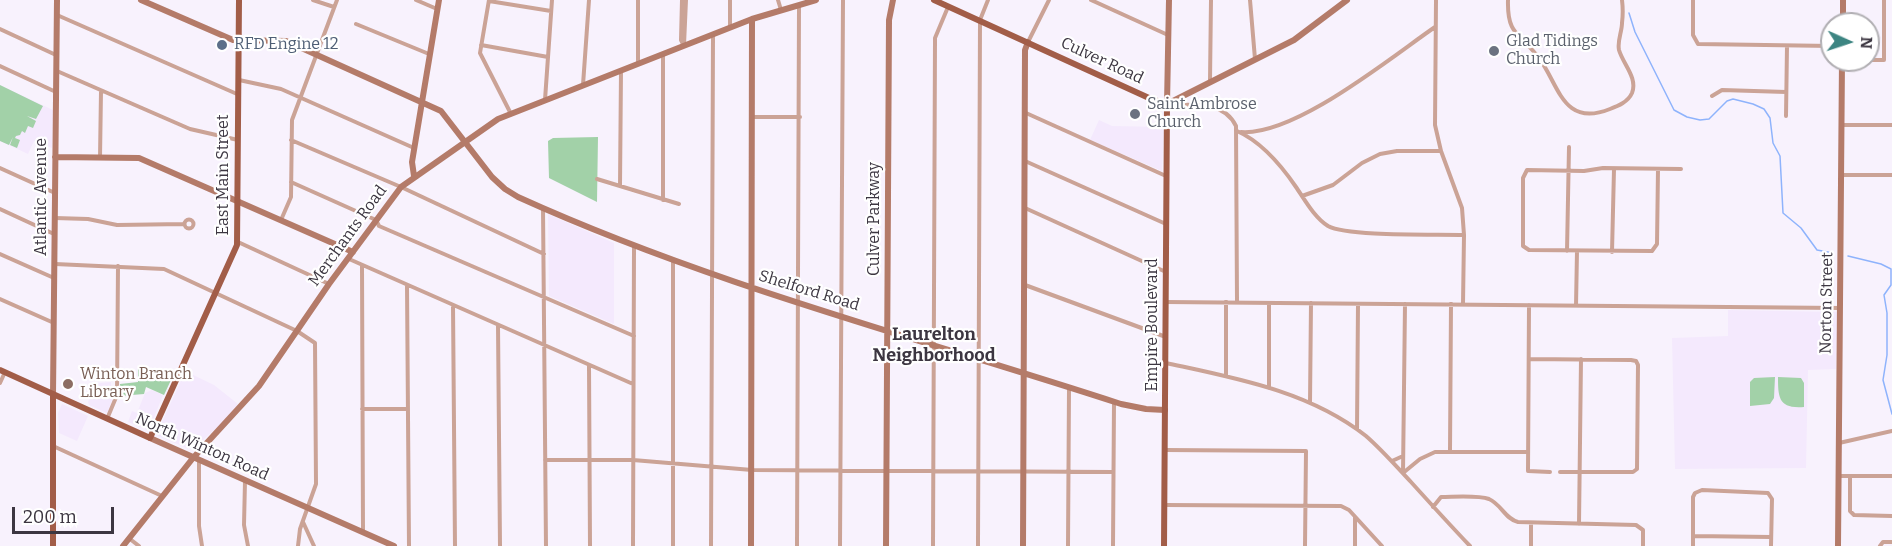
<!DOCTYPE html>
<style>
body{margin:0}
#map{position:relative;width:1892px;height:546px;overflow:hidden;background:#f8f2fd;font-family:Bitter,serif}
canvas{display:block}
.north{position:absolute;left:1820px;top:12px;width:60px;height:60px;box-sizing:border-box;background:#fff;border:2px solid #b1afb3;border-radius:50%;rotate:93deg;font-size:16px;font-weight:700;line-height:24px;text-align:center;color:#3c3641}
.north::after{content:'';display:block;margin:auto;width:21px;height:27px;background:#3d8582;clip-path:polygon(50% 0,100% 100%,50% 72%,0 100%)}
.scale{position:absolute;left:12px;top:507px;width:102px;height:27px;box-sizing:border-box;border:3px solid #3c3641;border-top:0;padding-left:8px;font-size:18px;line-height:21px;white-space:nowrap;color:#3c3641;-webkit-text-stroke:4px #fff;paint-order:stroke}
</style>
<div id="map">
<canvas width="1892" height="546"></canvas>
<div class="north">N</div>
<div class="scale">200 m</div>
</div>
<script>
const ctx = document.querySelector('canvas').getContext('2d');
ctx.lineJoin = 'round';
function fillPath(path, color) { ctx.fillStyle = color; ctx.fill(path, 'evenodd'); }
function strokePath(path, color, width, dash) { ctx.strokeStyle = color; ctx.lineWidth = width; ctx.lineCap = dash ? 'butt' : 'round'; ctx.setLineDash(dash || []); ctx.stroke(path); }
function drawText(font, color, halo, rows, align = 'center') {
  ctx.font = font + ' Bitter,serif'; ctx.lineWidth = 4.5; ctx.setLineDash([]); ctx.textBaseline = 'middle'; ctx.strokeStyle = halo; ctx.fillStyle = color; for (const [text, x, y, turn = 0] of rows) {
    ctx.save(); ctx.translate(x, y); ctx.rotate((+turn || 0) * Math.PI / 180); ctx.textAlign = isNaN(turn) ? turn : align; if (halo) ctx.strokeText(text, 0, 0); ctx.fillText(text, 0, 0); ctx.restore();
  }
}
const built = new Path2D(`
 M0,85L53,110L52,148L34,141L28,154L0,141Z
 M1099,120L1112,126L1164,127L1162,171L1090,140Z
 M548,214L614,243V324L549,296Z
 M1728,310L1837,312L1836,369L1808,370L1806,468L1675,469L1672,338L1728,336Z
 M189,373L214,385L238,404L219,426L195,447L189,449L158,436L157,433L184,374Z
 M111,382V394L114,396L107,413L89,405L88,402L95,386L100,383Z
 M152,390L163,395L149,430H147L128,422L132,411L137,413L145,393Z
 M62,404L88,416L77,441L59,433L58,413Z`);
const green = new Path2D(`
 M0,85L43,106L36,119L27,116L36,121L33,128L28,126L25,133L22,131L20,135L16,136L15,138L20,140L17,148L10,145L13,137L9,145L0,141Z
 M598,137L597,202L549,178L548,141L553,138Z
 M138,365L171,380L164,395L146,387L144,394L120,396V384L138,382Z
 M1775,377L1774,398L1770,404L1750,406V382L1754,378Z
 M1778,377L1801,378L1804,383V407C1779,409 1778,398 1778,377Z`);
const stream = new Path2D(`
 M1629,13L1635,32L1674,110L1687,117L1700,120L1709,119L1727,101L1733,99L1753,104L1764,109L1770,118L1773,143L1780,156L1783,213L1801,228L1817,250L1833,253
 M1848,256L1881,264L1891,269V285L1884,295L1887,313V355L1883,380L1892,414`);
const street = new Path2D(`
 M313,0L334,7
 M416,0L437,9
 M489,0L480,53L511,114
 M682,0L681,40L684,46
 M778,0L781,10
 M1091,0L1168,35
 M1250,0L1255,59
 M1436,0L1435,125L1441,151L1462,208L1464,235L1463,304
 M1508,0C1507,36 1520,33 1539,58C1559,85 1563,128 1610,109C1618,106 1628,102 1632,93C1638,78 1623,64 1619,50C1617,41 1622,32 1622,23C1623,15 1623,8 1622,0
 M1693,0V35L1698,44L1832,46
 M489,1L551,11
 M57,15L237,94
 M356,24L429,54
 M730,28V0
 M0,29L56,55
 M1028,42L1049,0
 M481,45L548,57
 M684,45L686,0
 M1866,60H1884V0
 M638,64V0
 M1842,64H1860
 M0,66L56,92
 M57,71L190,129L238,140
 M239,80L281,89L414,148
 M1210,81L1211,0
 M583,85L589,0
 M1712,96L1722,90L1786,92
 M545,100L552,0
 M1169,105C1194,105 1223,100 1236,126L1237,302
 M1026,113L1166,176
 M1786,116L1787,46
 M752,117H800
 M1842,125H1892
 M1237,131C1262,142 1281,165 1296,187C1305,200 1314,217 1328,226C1348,237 1437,234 1464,235
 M1241,132C1295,136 1390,58 1435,27
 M291,140L401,187L544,254
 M100,158L101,91
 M1025,161L1166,224
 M0,168L55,193
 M1658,169L1657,244L1652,251L1529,250L1523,246V178L1527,170L1584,171L1603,168L1681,169
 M1841,175H1892
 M597,179L679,204
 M291,182L376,220L379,226L634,336
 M620,186L621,71
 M1302,196L1333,185L1362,163L1380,154L1397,151H1441
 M663,200V54
 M543,208L546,546
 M1025,208L1166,272
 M0,209L54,234
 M55,218L88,219L117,225L184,224
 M184.5 224a4.5 4.5 0 1 1 9 0a4.5 4.5 0 1 1-9 0Z
 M281,220L291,197L292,120L337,0
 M238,242L329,284
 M1567,251L1569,147
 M1612,252L1614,169
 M0,254L54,278
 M349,259L633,384
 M55,264L164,269L297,331L315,343L316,484L300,529L298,546
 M362,265L363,532
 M407,285L409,546
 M1025,285L1166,337
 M0,299L54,323
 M1166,302L1840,308
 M453,305L455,546
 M1529,305L1528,471L1550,472
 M1576,306L1577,251
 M498,325L500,546
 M1529,359L1631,360L1636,361L1638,365L1637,469L1633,472H1560
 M1166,363C1235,378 1309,391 1366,436C1382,450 1396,466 1411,482C1430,503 1450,525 1470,546
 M589,365L590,546
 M1226,376V302
 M0,383L5,372
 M1269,388V303
 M1310,403L1311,303
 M362,409H408
 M107,419L117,395L118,266
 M1357,429L1358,304
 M1839,443L1892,431
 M53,446L162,496
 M1165,450L1306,451L1305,546
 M1450,451L1451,304
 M545,460H633L752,470L1113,472
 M199,461V526L202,546
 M1392,461L1403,456
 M1403,473L1405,304
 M1403,473L1420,459L1435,452H1528
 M1839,476H1892
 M1850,476V511L1854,515L1892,516
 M245,481L244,525L248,546
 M1165,505L1341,506L1349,510L1382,546
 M1433,507L1441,497C1454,497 1478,495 1489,499C1501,504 1505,519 1518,522L1636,525L1643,530V546
 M303,522L314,546
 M1531,523V546
 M1579,524L1581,359
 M1693,536L1771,537
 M130,539L139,546
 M633,546L634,246
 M673,546V260
 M711,546L713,35
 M797,546L799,5
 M840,546L843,0
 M933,546L935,38L948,7
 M978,546L980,20L988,0
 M1068,546L1069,388
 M1113,546L1114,402
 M1355,546V517
 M1693,546V497L1695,493L1702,490L1768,493L1772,499L1771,546
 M1880,546L1883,542H1892`);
const secondary = new Path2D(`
 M141,0L233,40L286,41L441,111L492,177L505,189L518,197C712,285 919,338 1121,404L1146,409L1165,410
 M1169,0L1167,104L1294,40L1347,0
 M1843,24V0
 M55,157L139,158L353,252
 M414,176L412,162L439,0
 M53,394L57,0
 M150,438L394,546
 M123,546L193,458L259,386L329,284L401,187L498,119L752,19L816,0
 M751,546L752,19
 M886,546L889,20L893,0
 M1023,546L1025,50L1028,42
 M1838,546L1842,60`);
const primary = new Path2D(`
 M934,0L1149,98L1167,104L1164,546
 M0,370L150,438L237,245L239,0
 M53,394V546`);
const markers = [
 [222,45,6,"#5c6f8a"],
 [1494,51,6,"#6b7280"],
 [1135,114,6,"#6b7280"],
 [68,384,6,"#8d6e63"]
];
const worshipNames = [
 ["Glad Tidings",1506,42],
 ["Church",1506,60],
 ["Saint Ambrose",1147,105],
 ["Church",1147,123]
];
const serviceNames = [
 ["RFD Engine 12",234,45]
];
const streetNames = [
 ["Culver Road",1102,61,25],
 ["East Main Street",224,175,-90],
 ["Atlantic Avenue",42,197,-90],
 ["Culver Parkway",875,219,-90],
 ["Merchants Road",348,236,-54],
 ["Shelford Road",809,291,17],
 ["Norton Street",1827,303,-89],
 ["Empire Boulevard",1153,325,-90],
 ["North Winton Road",202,447,24]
];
const educationNames = [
 ["Winton Branch",80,375],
 ["Library",80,393]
];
const neighbourhoodNames = [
 ["Laurelton",934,335],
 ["Neighborhood",934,356]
];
fillPath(built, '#f4e9fd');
fillPath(green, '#a2d1a8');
strokePath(stream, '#8eb3fc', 1.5);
strokePath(street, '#cba396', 4);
strokePath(secondary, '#b47b69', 6);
strokePath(primary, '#a25d48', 6);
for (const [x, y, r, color] of markers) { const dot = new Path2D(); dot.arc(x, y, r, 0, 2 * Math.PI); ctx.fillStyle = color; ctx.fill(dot); strokePath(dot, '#fff', 2); }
drawText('16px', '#5b616d', '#fff', worshipNames, 'left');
drawText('16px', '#4e5e75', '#fff', serviceNames, 'left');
drawText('16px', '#3c3641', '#fff', streetNames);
drawText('16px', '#785e54', '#fff', educationNames, 'left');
drawText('bold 18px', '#3c3641', '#fff', neighbourhoodNames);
</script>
